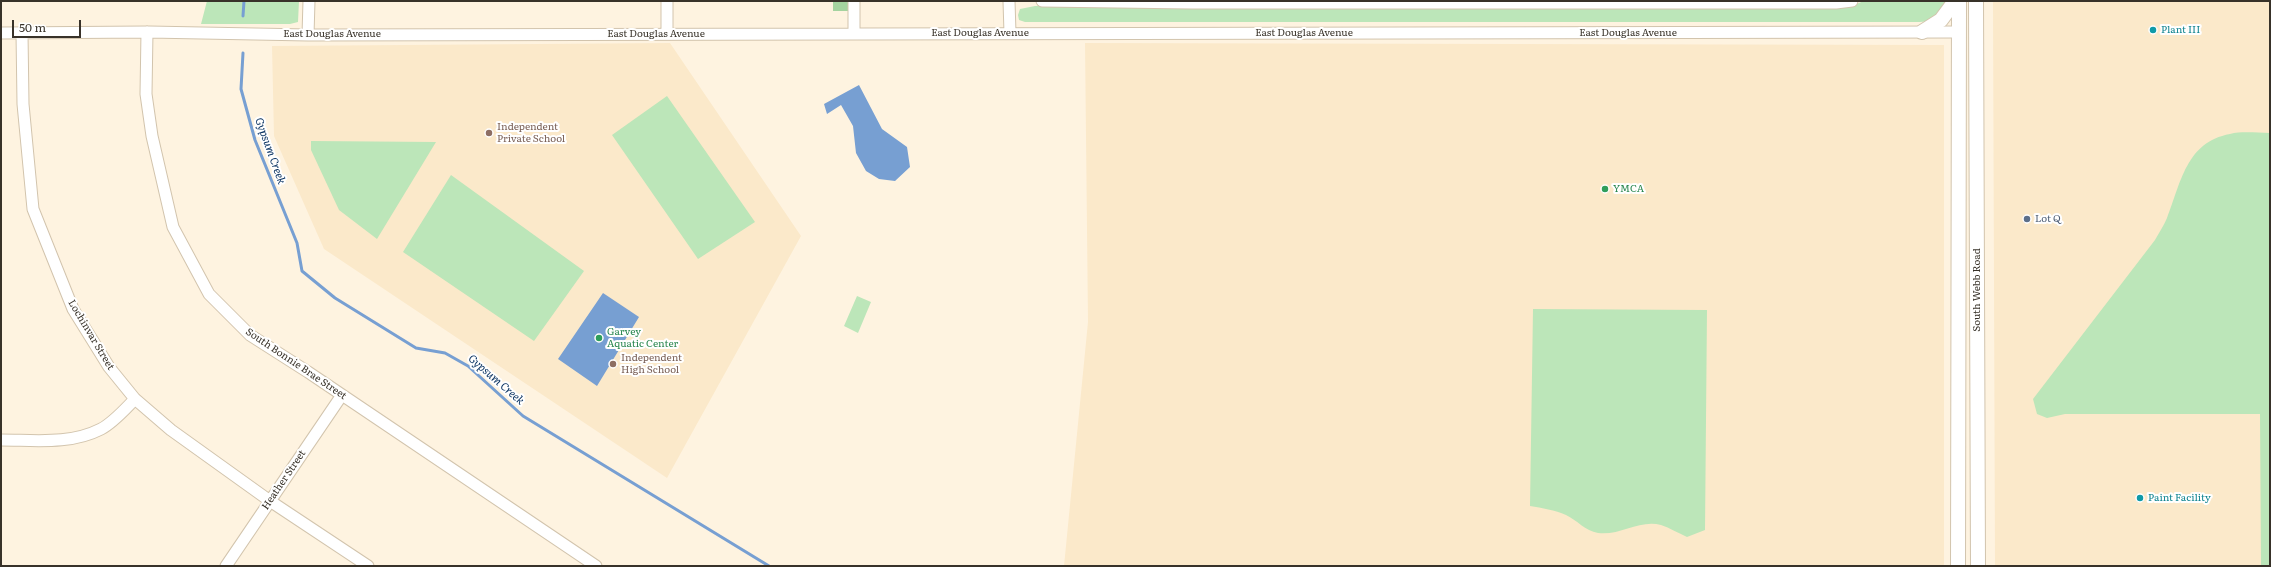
<!DOCTYPE html>
<style>
body{margin:0}
#map{position:relative;width:2271px;height:567px;overflow:hidden;background:#fef3e0;font-family:Literata,serif}
canvas{display:block}
.frame{position:absolute;inset:0;border:2px solid #383229;pointer-events:none}
.scale{position:absolute;left:12px;top:20px;width:69px;height:18px;box-sizing:border-box;border:2px solid #383229;border-top:0;padding-left:5px;font-size:12px;line-height:14px;white-space:nowrap;color:#383229;-webkit-text-stroke:3px #fff;paint-order:stroke}
</style>
<div id="map">
<canvas width="2271" height="567"></canvas>
<div class="frame"></div>
<div class="scale">50 m</div>
</div>
<script>
const ctx = document.querySelector('canvas').getContext('2d');
ctx.lineJoin = 'round';
function fillPath(path, color) { ctx.fillStyle = color; ctx.fill(path, 'evenodd'); }
function strokePath(path, color, width, dash) { ctx.strokeStyle = color; ctx.lineWidth = width; ctx.lineCap = dash ? 'butt' : 'round'; ctx.setLineDash(dash || []); ctx.stroke(path); }
function drawText(font, color, halo, rows, align = 'center') {
  ctx.font = font + ' Literata,serif'; ctx.lineWidth = 4; ctx.setLineDash([]); ctx.textBaseline = 'middle'; ctx.strokeStyle = halo; ctx.fillStyle = color; for (const [text, x, y, turn = 0] of rows) {
    ctx.save(); ctx.translate(x, y); ctx.rotate((+turn || 0) * Math.PI / 180); ctx.textAlign = isNaN(turn) ? turn : align; if (halo) ctx.strokeText(text, 0, 0); ctx.fillText(text, 0, 0); ctx.restore();
  }
}
const built = new Path2D(`
 M1993,1H2270V566H1995Z
 M670,43L801,236L667,478L324,249L274,136L272,46Z
 M1085,43L1944,45V566H1064L1088,322Z`);
const green = new Path2D(`
 M207,1H299L298,22L290,24H201Z
 M1864,1H1950L1930,21L1920,22H1025L1019,20L1018,15L1020,9L1035,6L1821,8L1851,6Z
 M667,96L755,222L698,259L612,135Z
 M2270,133V566H2261L2260,414H2065L2047,418L2037,414L2033,399L2155,240C2159,233 2164,225 2167,218C2181,183 2186,142 2230,134C2242,131 2257,133 2270,133Z
 M311,141L436,142L377,239L339,210L311,150Z
 M451,175L584,271L534,341L403,252Z
 M857,296L871,302L858,333L844,326Z
 M1533,309L1707,310L1705,530L1687,537C1678,533 1670,528 1661,525C1640,519 1620,536 1598,533C1585,531 1577,520 1566,515C1555,510 1542,508 1530,506Z`);
const forest = new Path2D(`
 M833,1H849V11H833Z`);
const water = new Path2D(`
 M859,85L882,129L907,147L910,167L895,181L879,179L866,171L856,153L853,126L841,105L827,114L824,104Z
 M603,293L639,317L597,386L558,359Z`);
const stream = new Path2D(`
 M243,16L244,1
 M243,53L241,89L255,140L297,243L302,271L335,298L416,348L445,353L468,366L523,416L769,566`);
const minor = new Path2D(`
 M854,1V33
 M1009,1L1010,33
 M1042,1L1192,3H1836L1852,1
 M147,32L146,94L152,136L173,227L209,294L250,335L308,372L596,566
 M1,33L149,32L308,35L1958,32
 M22,33L23,104L33,209L73,309L109,367L135,399L171,430L270,501L368,566
 M667,33V1
 M308,35L309,1
 M1,440C34,440 70,445 101,429C114,422 125,409 135,399
 M226,566L342,395`);
const major = new Path2D(`
 M1976,1L1978,566
 M1922,32L1941,20L1955,1
 M1958,566L1959,1`);
const markers = [
 [2153,30,4,"#0f9aa8"],
 [489,133,4,"#8d6e63"],
 [1605,189,4,"#2e9e5b"],
 [2027,219,4,"#5c6f8a"],
 [599,338,4,"#2e9e5b"],
 [613,364,4,"#8d6e63"],
 [2140,498,4,"#0f9aa8"]
];
const cultureNames = [
 ["Plant III",2161,30],
 ["Paint Facility",2148,498]
];
const streetNames = [
 ["East Douglas Avenue",980,33],
 ["East Douglas Avenue",1304,33],
 ["East Douglas Avenue",1628,33],
 ["East Douglas Avenue",332,34],
 ["East Douglas Avenue",656,34],
 ["South Webb Road",1977,290,-90],
 ["Lochinvar Street",91,335,59],
 ["South Bonnie Brae Street",296,364,34],
 ["Heather Street",284,480,-56]
];
const educationNames = [
 ["Independent",497,127],
 ["Private School",497,139],
 ["Independent",621,358],
 ["High School",621,370]
];
const leisureNames = [
 ["YMCA",1613,189],
 ["Garvey",607,332],
 ["Aquatic Center",607,344]
];
const serviceNames = [
 ["Lot Q",2035,219]
];
const waterNames = [
 ["Gypsum Creek",270,151,70],
 ["Gypsum Creek",496,380,41]
];
fillPath(built, '#fbe9ca');
fillPath(green, '#bce6b9');
fillPath(forest, '#a4d39f');
fillPath(water, '#779fd2');
strokePath(stream, '#779fd2', 3);
strokePath(minor, '#d2c4ad', 13);
strokePath(major, '#d2c4ad', 16);
strokePath(minor, '#fff', 11);
strokePath(major, '#fff', 14);
for (const [x, y, r, color] of markers) { const dot = new Path2D(); dot.arc(x, y, r, 0, 2 * Math.PI); ctx.fillStyle = color; ctx.fill(dot); strokePath(dot, '#fff', 1.5); }
drawText('10px', '#0d838f', '#fff', cultureNames, 'left');
drawText('10px', '#383229', '#fff', streetNames);
drawText('10px', '#785e54', '#fff', educationNames, 'left');
drawText('10px', '#27864d', '#fff', leisureNames, 'left');
drawText('10px', '#4e5e75', '#fff', serviceNames, 'left');
drawText('italic 11px', '#093261', '#fff', waterNames);
</script>
